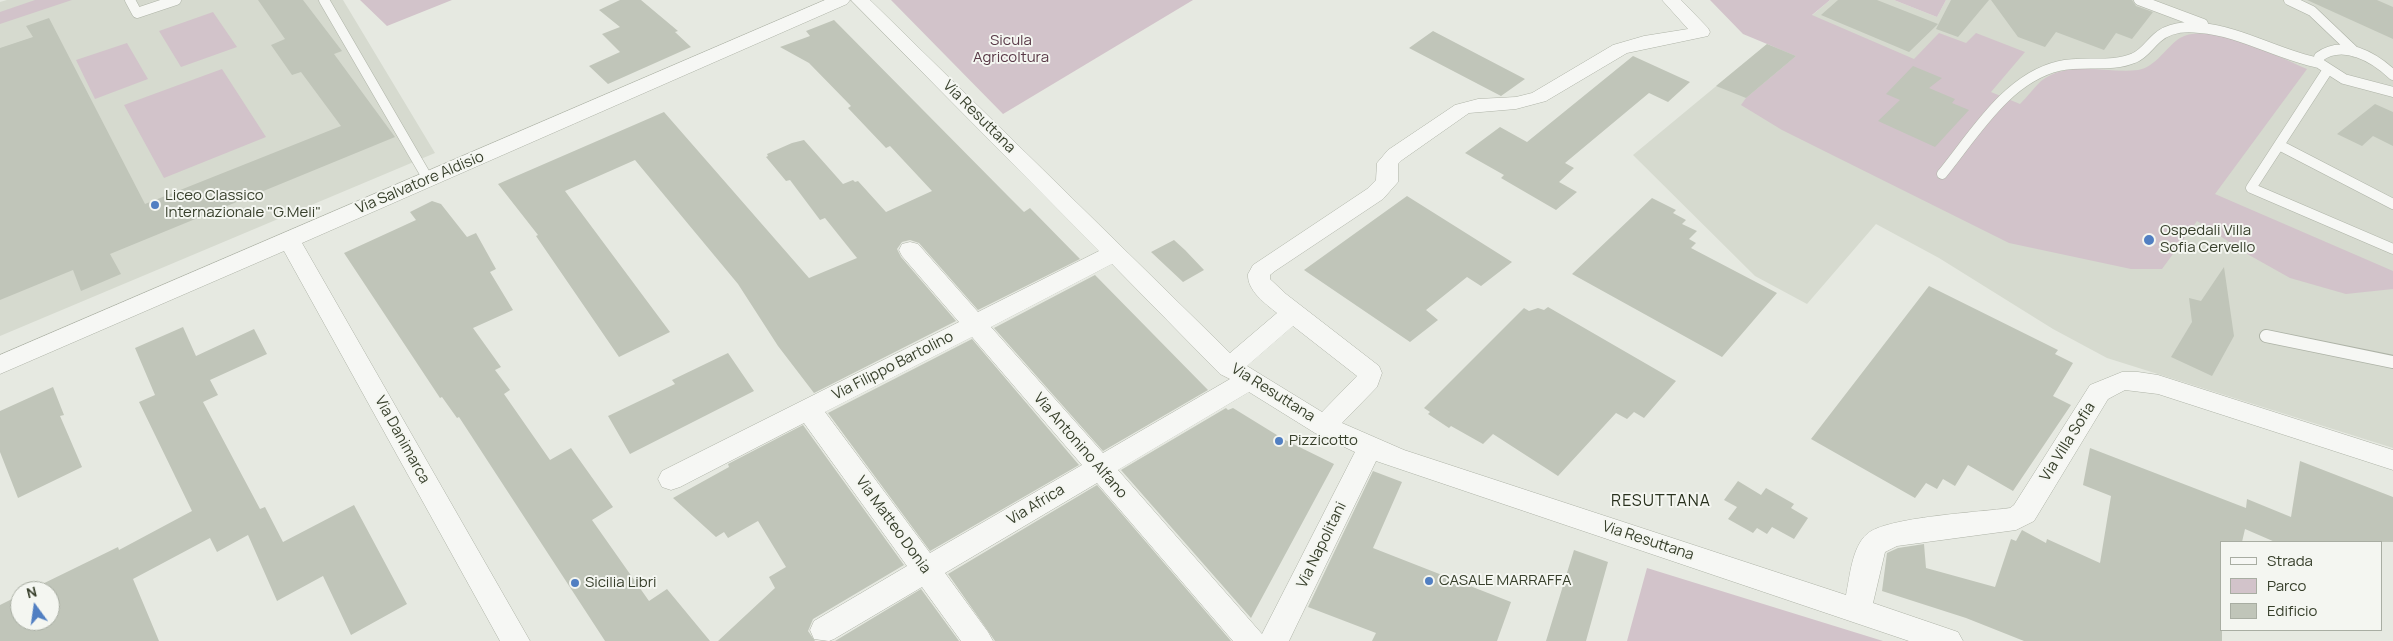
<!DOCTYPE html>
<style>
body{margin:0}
#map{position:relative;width:2393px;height:641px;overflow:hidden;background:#e6e9e1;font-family:Manrope,sans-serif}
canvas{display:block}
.legend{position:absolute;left:2220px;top:541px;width:162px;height:90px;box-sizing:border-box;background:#f4f6f1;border:1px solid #a8ada2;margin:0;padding:6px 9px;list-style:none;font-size:15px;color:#373f2b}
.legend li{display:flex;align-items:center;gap:10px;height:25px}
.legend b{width:25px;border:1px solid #a8ada2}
.north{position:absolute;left:10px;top:581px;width:50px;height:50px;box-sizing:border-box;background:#f4f6f1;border:1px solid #a8ada2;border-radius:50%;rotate:346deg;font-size:14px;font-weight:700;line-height:20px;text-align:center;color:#373f2b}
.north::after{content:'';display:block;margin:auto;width:18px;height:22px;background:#517fc2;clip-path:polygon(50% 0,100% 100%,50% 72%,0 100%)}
</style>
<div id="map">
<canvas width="2393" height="641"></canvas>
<ul class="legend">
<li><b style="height:6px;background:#f6f7f4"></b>Strada</li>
<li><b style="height:14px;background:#d2c3ca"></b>Parco</li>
<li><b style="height:14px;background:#c0c5b9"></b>Edificio</li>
</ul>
<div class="north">N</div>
</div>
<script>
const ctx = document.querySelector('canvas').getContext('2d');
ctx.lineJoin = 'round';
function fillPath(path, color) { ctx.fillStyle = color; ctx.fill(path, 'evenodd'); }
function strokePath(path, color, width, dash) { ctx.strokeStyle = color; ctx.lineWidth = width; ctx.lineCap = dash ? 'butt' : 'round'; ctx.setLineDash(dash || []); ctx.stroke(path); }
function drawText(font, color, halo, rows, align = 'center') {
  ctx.font = font + ' Manrope,sans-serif'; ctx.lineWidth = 4; ctx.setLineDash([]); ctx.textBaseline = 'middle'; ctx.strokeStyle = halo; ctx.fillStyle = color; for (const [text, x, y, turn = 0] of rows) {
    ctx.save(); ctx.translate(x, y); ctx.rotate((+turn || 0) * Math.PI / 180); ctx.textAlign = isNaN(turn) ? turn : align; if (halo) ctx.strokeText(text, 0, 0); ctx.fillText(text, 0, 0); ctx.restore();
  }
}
const built = new Path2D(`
 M7,0H343L435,153L0,336V2Z
 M1830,0H1894L1937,17L1946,0H2393V448L2107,358L2053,329L1939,258L1876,224L1807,304L1755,276L1633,155L1767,44L1775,47Z`);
const green = new Path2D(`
 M35,0H72L0,24V12Z
 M360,0H452L387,26Z
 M891,0H1193L1003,114Z
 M1710,0H1830L1812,15L1914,59L1939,33L1966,43L1976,33L2025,52L1991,92L2020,104C2027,97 2034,88 2041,81C2069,59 2107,74 2138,70C2156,67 2166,47 2180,38C2208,21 2279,57 2307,69L2215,194L2393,271V289L2346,294L2290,278L2249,255L2197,221L2162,269H2131L2009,243L1782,130L1741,105L1746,98L1796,56L1743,34Z
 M1894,0H1946L1937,17Z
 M213,12L237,47L181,67L159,31Z
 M127,43L148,79L95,99L76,60Z
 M222,69L266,137L164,178L124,105Z
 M1647,568L1883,641H1627Z`);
const building = new Path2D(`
 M258,0H303L342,51L334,54L395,137L110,254L121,274L81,291L73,270L0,300V48L33,37L26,26L49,18L145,204L341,126L301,72L292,75L271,45L285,39Z
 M620,0H641L678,31L675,32L691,47L608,84L589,66L620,52L602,34L620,27L599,10Z
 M1838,0H1877L1938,24L1909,52L1821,15Z
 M1951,0H1989L1958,37L1936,29Z
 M1991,0H2132L2136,6L2153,12L2132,39L2116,33L2104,50L2056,32L2045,47L2018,37Z
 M2307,0H2377L2393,7V39Z
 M834,20L1008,196L1024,212L1030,208L1080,259L978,310L919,243L910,240L902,242L897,249L901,257L956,321L814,393L778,346L738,284L635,160L565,191L670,332L619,357L536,236L538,235L498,184L664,112L809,278L857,258L825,218L820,220L790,180L786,181L766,157L768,156L767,154L792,143L804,140L843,184L853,180L855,182L858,181L886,212L932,191L890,146L886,148L848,108L851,106L809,63L780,47L810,36L806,31Z
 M1433,31L1525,79L1501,96L1409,48Z
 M1767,44L1796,56L1746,98L1716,86Z
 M1633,56L1690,82L1668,102L1649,93L1565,163L1574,168L1559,182L1577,192L1556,210L1501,178L1504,175L1465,153L1500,127L1527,142Z
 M1913,66L1942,78L1929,88L1955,99L1952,103L1969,110L1935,147L1878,121L1900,100L1886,94Z
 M2375,104L2393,112V146L2373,136L2362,146L2337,134Z
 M1407,196L1512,262L1481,286L1467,277L1426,310L1438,320L1410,342L1304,270Z
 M1652,198L1676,210L1673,213L1686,220L1682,224L1697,231L1689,239L1696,243L1691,248L1777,293L1722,357L1572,274Z
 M432,201L441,204L467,237L476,233L496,269L490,272L513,310L473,328L501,367L495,370L510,390L504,394L550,460L571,448L613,507L592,520L649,601L667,589L710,641H605L459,417L457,418L442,397L440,398L344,253L416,220L410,212Z
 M1174,240L1185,250L1204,270L1183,282L1151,252Z
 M2224,267L2234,336L2212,376L2171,357L2192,322L2189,298L2201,301Z
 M1095,275L1208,390L1103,451L994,328Z
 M1929,286L2058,350L2055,354L2073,363L2053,396L2071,405L2013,491L1968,465L1955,486L1943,479L1937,489L1926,483L1915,498L1811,439Z
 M1548,307L1676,381L1644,418L1634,412L1627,419L1616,413L1558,476L1493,434L1483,444L1451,426L1449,428L1428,414L1430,412L1424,408L1524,308L1529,311L1538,308L1544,310Z
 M183,327L196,356L254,329L267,354L210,380L218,395L203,402L260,509L265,507L283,542L354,505L407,604L351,635L323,576L277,601L248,535L217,552L210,538L133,579L159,641H0V605L20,595V621H50V591H28L118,547L119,550L192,511L139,402L155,395L135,348Z
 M972,339L1079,465L930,551L828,413Z
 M728,353L754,391L630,454L608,416L675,384L672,380Z
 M53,387L64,415L60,416L82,467L18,498L0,452V411Z
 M1226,408L1228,410L1233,408L1285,440L1334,464L1251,618L1121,470Z
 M803,425L904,565L813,619L808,631L815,641H718L775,588L769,577L786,567L758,521L728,538L724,532L716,537L673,498L729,467L728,464Z
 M2090,448L2246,508L2247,499L2291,517L2300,461L2393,497V542H2275L2245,529L2242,542H2222V641H2024L1966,618L1882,591L1887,553L1898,548L1924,544L1926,568L1995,587L2011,539L2016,541L2022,530L2046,543L2047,539L2100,563L2111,496L2083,485Z
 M1373,471L1402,482L1373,548L1511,602L1497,641H1372L1376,633L1308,607Z
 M1738,481L1761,495L1766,488L1794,504L1791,508L1808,518L1794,539L1772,527L1767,534L1757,528L1753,533L1728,519L1737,507L1724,500Z
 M1097,485L1231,641H995L948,574Z
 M1574,550L1608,562L1586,641H1546Z
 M921,589L959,641H834H835Z`);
const laneFar1 = new Path2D(`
 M130,0L137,13L176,0
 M324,0L428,179
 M2139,0L2203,24
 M2289,0L2312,11L2355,52
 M2327,71L2251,188L2393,249
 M2393,75C2374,57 2343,39 2319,57V63L2344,79L2393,92
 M2279,145L2393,204
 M1942,174C1974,135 2007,78 2059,66C2084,60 2111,68 2134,58C2144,54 2149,45 2157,38C2168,28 2185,26 2200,28C2241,31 2278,55 2319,63`);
const lane = new Path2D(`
 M2266,336L2393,362`);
const street = new Path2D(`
 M825,0H850L847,4L302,243L530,641H500L284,251L0,374V355Z
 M851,0H870L1230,353L1277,313C1266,304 1247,291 1248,274L1253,265L1367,189L1376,180L1377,163L1388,150L1455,105L1478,99L1516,97L1532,93L1613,45L1644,36L1688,29L1662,0H1681L1708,28L1710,32L1708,36L1627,53L1546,101L1516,109L1469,113L1402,160L1398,164V182L1383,199L1275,271L1270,275V279L1286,294L1379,366L1382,373L1377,387L1342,423L1404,450L1846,595C1850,576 1852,547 1867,534C1885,517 1982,512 2010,508L2014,505L2090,385L2122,372H2138L2158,375L2393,450V470L2158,394L2125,390L2108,399L2034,521L2016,530L1897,546L1885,552L1873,603L1958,632L1963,641H1909L1376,461L1289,641H1233L1097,483L945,573L988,632L993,641H961L922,587L834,639L829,641L814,639L810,630L814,621L907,566L804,423L680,487L671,490L662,487L658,479L662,471L959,322L902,256L899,250L902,244L910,242L918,244L978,312L1099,251ZM1112,264L1220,374L1230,379L1103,453L991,327ZM1293,326L1357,376L1322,412L1247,366ZM972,337L1082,465L930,553L825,412ZM1249,392L1315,433L1355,452L1262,634L1118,470Z`);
const markers = [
 [155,205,5,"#517fc2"],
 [2149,240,6,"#517fc2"],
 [1279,441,5,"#517fc2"],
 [1429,581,5,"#517fc2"],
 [575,583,5,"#517fc2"]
];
const parkNames = [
 ["Sicula",1011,41],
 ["Agricoltura",1011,58]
];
const streetNames = [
 ["Via Resuttana",979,117,45],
 ["Via Salvatore Aldisio",420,183,-23],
 ["Via Filippo Bartolino",893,366,-27],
 ["Via Resuttana",1273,393,32],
 ["Via Danimarca",402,440,61],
 ["Via Villa Sofia",2068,442,-58],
 ["Via Antonino Alfano",1080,446,49],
 ["Via Africa",1036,505,-31],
 ["Via Matteo Donia",893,525,54],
 ["Via Resuttana",1648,541,18],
 ["Via Napolitani",1322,545,-64]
];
const poiNames = [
 ["Liceo Classico",165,196],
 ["Internazionale \"G.Meli\"",165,213],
 ["Ospedali Villa",2160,231],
 ["Sofia Cervello",2160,248],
 ["Pizzicotto",1289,441],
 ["CASALE MARRAFFA",1439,581],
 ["Sicilia Libri",585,583]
];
const neighbourhoodNames = [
 ["RESUTTANA",1661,502]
];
fillPath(built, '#d6dacf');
fillPath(green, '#d2c3ca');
fillPath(building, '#c0c5b9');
strokePath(laneFar1, '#aeb3a7', 11);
strokePath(lane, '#aeb3a7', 14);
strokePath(street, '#aeb3a7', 1);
strokePath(laneFar1, '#f6f7f4', 10);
strokePath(lane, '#f6f7f4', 12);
fillPath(street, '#f6f7f4');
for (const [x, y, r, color] of markers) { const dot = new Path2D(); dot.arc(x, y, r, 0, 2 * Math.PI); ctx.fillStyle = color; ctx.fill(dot); strokePath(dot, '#f4f6f1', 2); }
drawText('15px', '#593947', '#f4f6f1', parkNames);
drawText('15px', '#373f2b', '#f4f6f1', streetNames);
drawText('15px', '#373f2b', '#f4f6f1', poiNames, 'left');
ctx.letterSpacing = '1px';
drawText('16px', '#28301d', '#f4f6f1', neighbourhoodNames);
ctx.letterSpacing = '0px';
</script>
